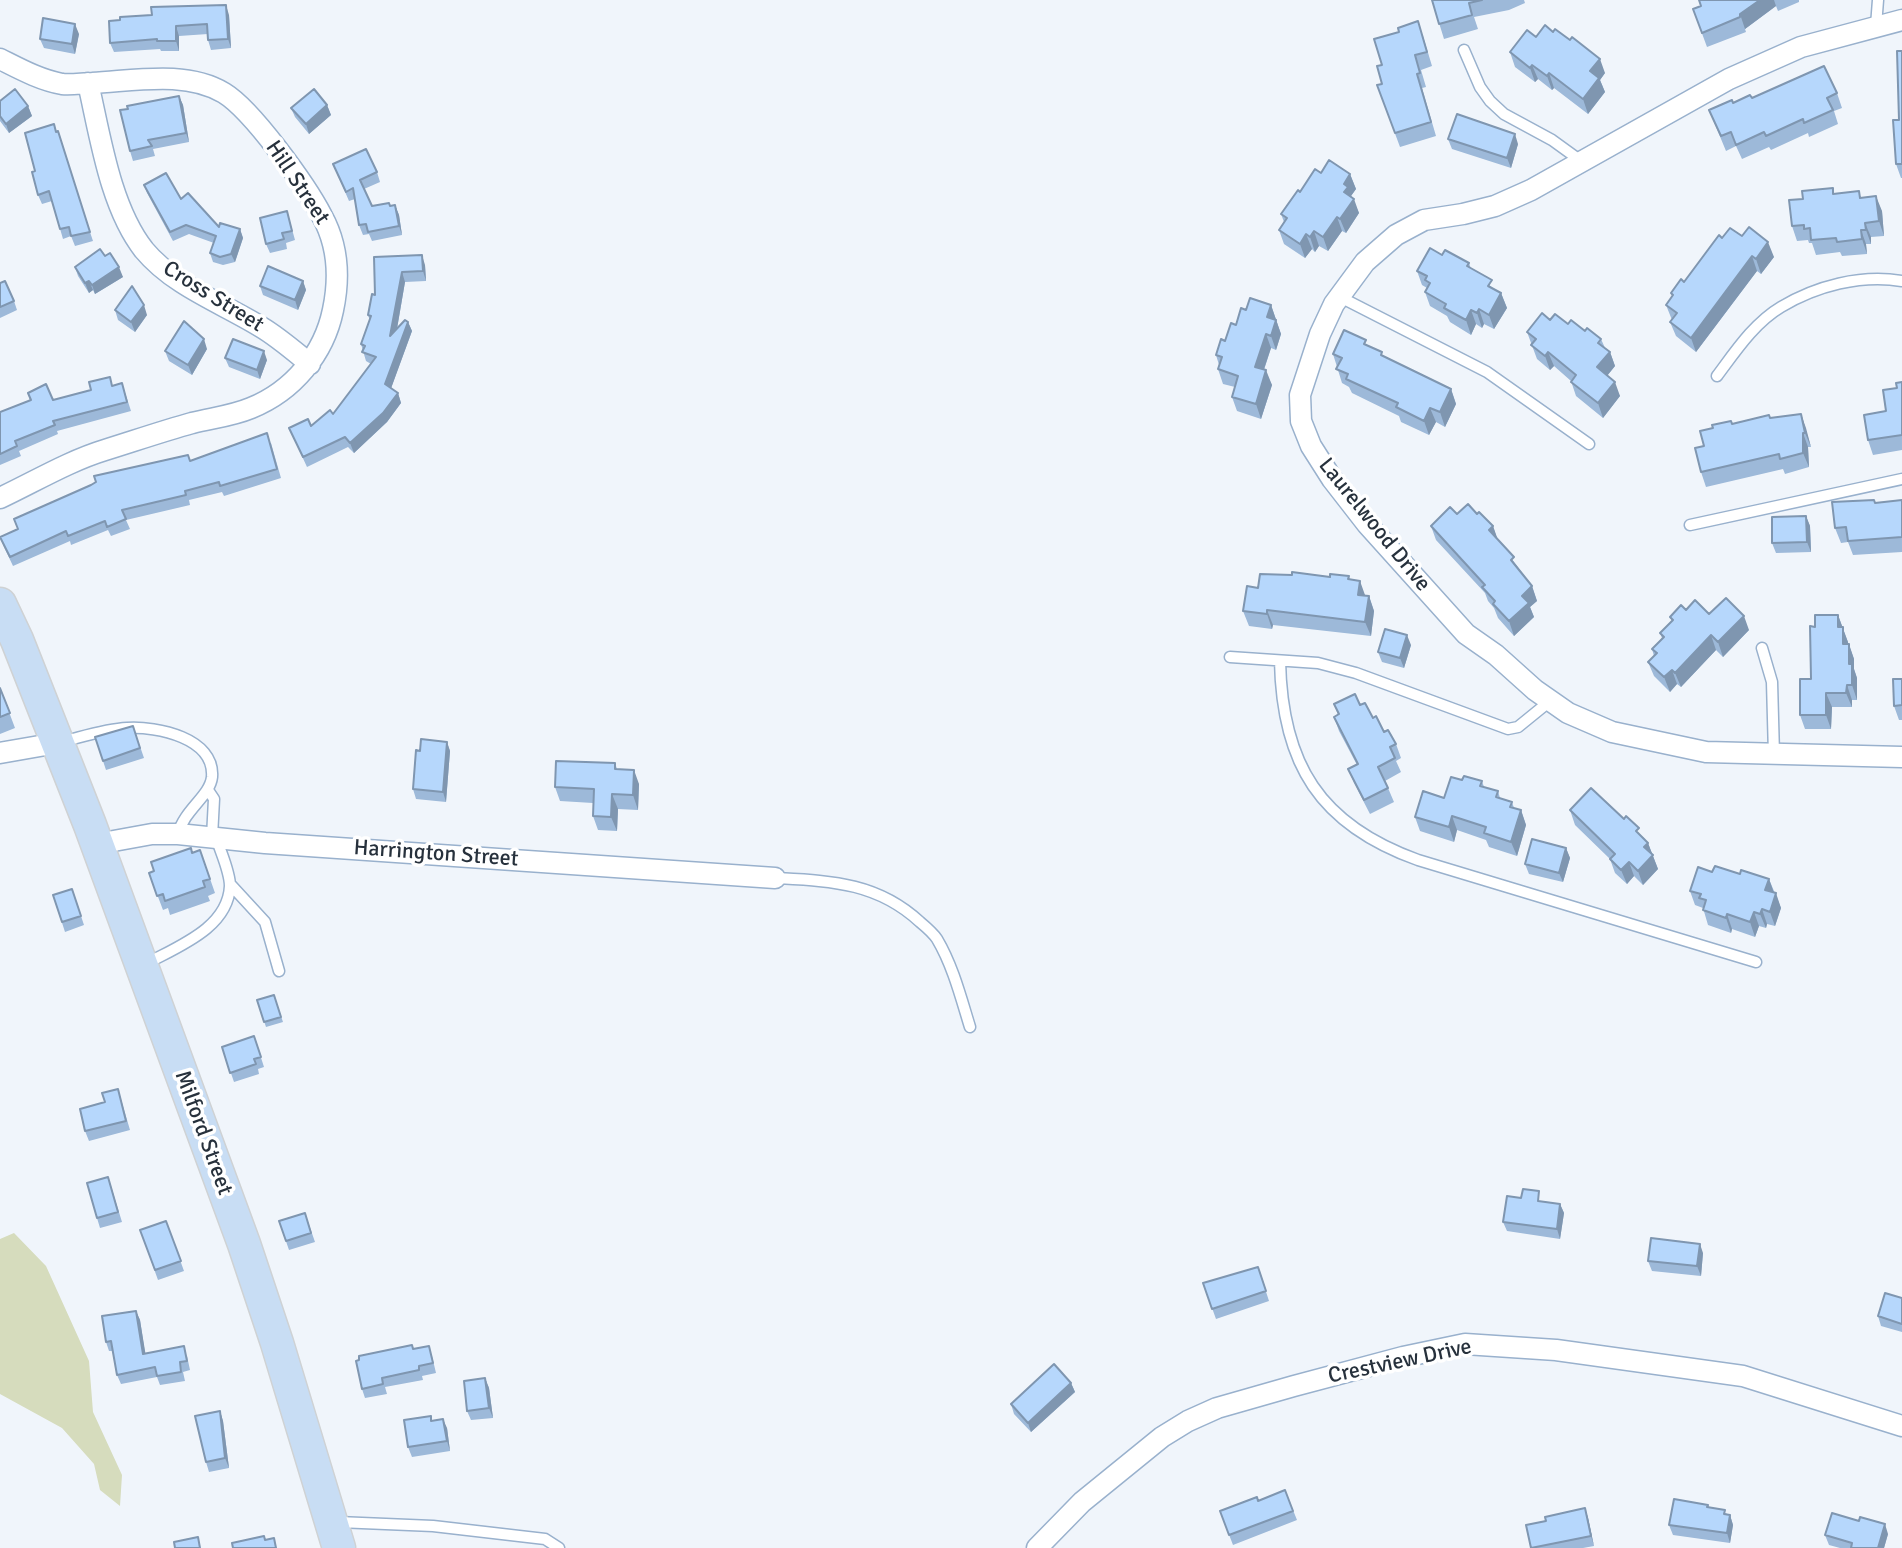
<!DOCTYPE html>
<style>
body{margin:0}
canvas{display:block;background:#f0f5fb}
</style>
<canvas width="1902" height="1548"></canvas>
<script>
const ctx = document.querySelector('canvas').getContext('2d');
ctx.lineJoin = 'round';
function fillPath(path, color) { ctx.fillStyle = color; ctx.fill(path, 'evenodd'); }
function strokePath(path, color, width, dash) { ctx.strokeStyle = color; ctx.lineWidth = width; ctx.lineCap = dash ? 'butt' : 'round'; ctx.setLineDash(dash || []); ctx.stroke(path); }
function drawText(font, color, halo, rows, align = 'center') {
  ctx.font = font + ' Signika,sans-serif'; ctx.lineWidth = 7; ctx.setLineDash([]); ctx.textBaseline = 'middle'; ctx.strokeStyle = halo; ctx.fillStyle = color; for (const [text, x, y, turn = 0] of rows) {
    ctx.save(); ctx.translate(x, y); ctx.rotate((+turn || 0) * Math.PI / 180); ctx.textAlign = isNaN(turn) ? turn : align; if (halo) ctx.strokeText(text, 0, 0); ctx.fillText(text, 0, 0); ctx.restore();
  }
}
const green = new Path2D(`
 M14,1233L46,1266L89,1361L93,1412L122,1475L120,1506L100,1490L94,1464L62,1428L0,1394V1239Z`);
const service = new Path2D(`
 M1876,26L1878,0
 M1464,50L1480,87L1490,101L1504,114L1552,140L1581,161
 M1340,297L1487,372L1589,444
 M1717,376C1735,352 1754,323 1781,307C1816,286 1861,274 1902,281
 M1690,525L1902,479
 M1762,648L1772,682L1774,755
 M1230,657L1318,663L1356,673L1508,729L1518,727L1550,701
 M1280,661C1282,764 1320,825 1418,860L1756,962
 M61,742C82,737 105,729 127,728C157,726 215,738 212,777C210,796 184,810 178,834
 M208,790L214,799L212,837
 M775,878C830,881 877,882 920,922C926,927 933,933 937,939C953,966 961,998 970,1027
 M230,884L265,922L279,971
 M144,965C176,947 228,929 230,886C230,871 220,851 216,837
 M338,1522L433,1526L545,1539L559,1548`);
const minor = new Path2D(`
 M1902,20L1801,47L1729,79L1531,190L1495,206L1463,214L1424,220L1396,235L1365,262L1334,304L1320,334L1300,395L1301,421L1311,446L1332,479L1367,524L1466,634L1496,655L1535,690L1568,713L1612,732L1706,752L1902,757
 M0,59C20,69 40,80 62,84C72,85 83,83 92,83C134,81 186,70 224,93C252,110 306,185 322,216C338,245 340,277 333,310C324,354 293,391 251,408C232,416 212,418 192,423C163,431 134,441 105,450C69,461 34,482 0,498
 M88,83C100,135 110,207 144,250C174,286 222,303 261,327C278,337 294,351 310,364
 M0,753L57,743
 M97,844L152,834H178L265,843L775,878
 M1037,1548L1082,1502L1162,1437L1188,1421L1217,1408L1294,1386L1403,1357L1465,1344L1556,1350L1743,1376L1902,1426`);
const primary = new Path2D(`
 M0,604L17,640L90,825L244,1244L277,1343L339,1548`);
const wall = new Path2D(`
 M1432,0H1524L1525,3L1509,10L1474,17L1478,29L1444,39Z
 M1699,0H1799V2L1778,11L1776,6L1745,29L1746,32L1707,47L1693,9L1701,6Z
 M229,15L231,48L211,50L208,40V34L179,36V51H161L160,49L114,52L110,43L109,21Z
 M1399,32L1423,36L1432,66L1421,70L1426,87L1422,88L1436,136L1400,147L1377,85L1382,84V65Z
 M79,34L75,54L44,48L40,39Z
 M1536,37L1605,73L1600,80L1605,92L1588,114L1554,88L1552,90L1538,79L1535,82L1515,67L1510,52Z
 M1902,51V178H1901L1896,164Z
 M1837,93L1842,108L1834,111L1838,124L1809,137L1808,133L1771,150L1769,147L1742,159L1736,146L1726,151L1709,110L1752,98Z
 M179,96L183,105L189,142L153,149L155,156L133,161L130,151Z
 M0,101L28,106L32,116L9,133L0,121Z
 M327,105L331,115L309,134L295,117L291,108Z
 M54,124L93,241L75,246L71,236L63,239L52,201L42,204L38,195L35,171Z
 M1448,139L1518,144L1511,168L1452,149Z
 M333,164L377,172L380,182L364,189L372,206L395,205L399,215L402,235L372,241L369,234L363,235L359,225L355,199L349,201Z
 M1321,173L1350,174L1356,189L1351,196L1359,213L1346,233L1342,231L1328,251L1319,246L1315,252L1312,249L1305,258L1284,244L1279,230L1284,222L1281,214Z
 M144,185L181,199L219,227L240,229L243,238L235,262L223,265L213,262L210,253L214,243L189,234L173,241L147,193Z
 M1835,194L1862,198L1882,211L1884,236L1871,237V244H1866L1867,254L1842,256L1840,252L1816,255L1812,243H1809L1808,240L1797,241L1792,226L1803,199Z
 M287,211L295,240L286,243L287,249L270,253L266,244Z
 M1742,236L1774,257L1761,274L1757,271L1696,352L1676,336L1670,322L1672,320L1666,305L1672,296L1671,293L1684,282L1722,238Z
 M1442,255L1469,263L1471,269L1495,290L1501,293L1507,308L1494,329L1484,324L1482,328L1476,324L1471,335L1450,322L1447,316L1430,306L1425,292L1427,288L1422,285L1417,271Z
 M105,256L123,277L95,294L93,290L89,293L78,276L75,267Z
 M374,257L425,265L426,281L405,282L397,329L408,322L412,331L391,388L398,393L401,403L387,422L354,453L348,447L307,467L289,428L311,426L333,414L371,364L366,361L361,344L370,321L368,315L375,295Z
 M303,281L306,290L298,310L263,295L260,286Z
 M0,283L14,301L17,310L0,318Z
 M1271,305L1281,334L1276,350L1271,348L1264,370L1272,385L1261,419L1237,411L1232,397L1235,387L1223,384L1218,369L1219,365L1216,355L1246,310Z
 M115,310L147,315L135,332L118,320Z
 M1550,320L1568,324L1601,339L1605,348L1610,352L1615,366L1607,376L1620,396L1603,418L1576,396L1571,381L1554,366L1550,370L1537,359L1527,332Z
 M1368,345L1383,356L1451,389L1456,404L1445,427L1436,422L1429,435L1401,422L1399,416L1352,393L1349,387L1342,383L1333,354Z
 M207,349L192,375L169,361L165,351Z
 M225,358L267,360L260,379L229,367Z
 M1902,382V450L1873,455L1868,440L1886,411L1897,388Z
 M122,383L131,411L57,431L58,434L19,451L21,456L0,465V412L30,400L28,393L53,400Z
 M1801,414L1811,447H1808L1809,467L1785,474L1783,469L1706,487L1701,472L1704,446L1733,424Z
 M271,443L281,478L224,496L222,492L189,500L190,505L126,520L130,529L111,536L108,530L71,545L70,541L13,566L4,547L0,537L18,529L14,519L190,461Z
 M1902,500V552L1853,555L1848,542L1841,543L1835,528L1875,503Z
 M1457,514H1477L1493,526L1497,539L1532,586L1537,601L1530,607L1534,617L1514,636L1498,618L1494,608L1488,601L1485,593L1436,540L1431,526Z
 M1806,516L1810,526L1811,552L1776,553L1772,543Z
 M1349,576L1350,580L1365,596H1369L1374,611L1371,636L1273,625L1272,629L1249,626L1243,611L1258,588L1330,577Z
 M1686,610L1709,614L1749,630L1723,657L1716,650L1681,687L1677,684L1670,692L1654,676L1648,662L1654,656L1652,649L1662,638L1660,633L1672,622L1670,617Z
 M1838,615L1854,659V669L1857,678V700H1852V707H1832L1831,729H1805L1800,715L1811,679L1815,627Z
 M1411,645L1404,668L1382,662L1378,652Z
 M1902,679V720H1899L1894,706Z
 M0,688L15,728L0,734Z
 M1334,704L1360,705L1396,744L1401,758L1396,761L1401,772L1385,781L1394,802L1370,814L1354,783L1348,769L1357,765L1339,731L1334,717L1338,715Z
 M133,726L144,758L106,770L103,761Z
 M447,742L450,751L446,802L416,799L413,789L420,751Z
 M615,763L617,769L639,784L638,810L618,809L617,831L598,830L593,816V803L560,801L555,787Z
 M1462,780L1482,781L1484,787L1498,791L1500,798L1512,802L1514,808L1521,810L1526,825L1517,856L1489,847L1486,840L1457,830L1454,842L1420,831L1415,817L1444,798Z
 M1570,810L1643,837L1648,843L1658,869L1643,885L1634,876L1627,884L1615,873L1610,859L1575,825Z
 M1566,848L1570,858L1563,882L1529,874L1525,864Z
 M200,850L215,893L208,896L210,901L170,915L168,908L163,910L149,873Z
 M1712,872L1740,874L1769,879L1781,908L1775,926L1767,924L1766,928L1759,926L1755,937L1732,929L1731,933L1708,925L1703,908L1695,905L1690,891Z
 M72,889L84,925L65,932L53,895Z
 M274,995L283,1022L266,1027L257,1000Z
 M254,1036L264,1067L258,1069L259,1074L234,1082L222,1047Z
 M118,1089L130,1130L89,1141L85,1131L105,1102Z
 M111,1186L122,1222L100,1228L97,1218Z
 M1521,1198L1560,1204L1564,1213L1560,1239L1507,1231L1503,1222Z
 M305,1213L315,1242L289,1250L279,1221Z
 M166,1221L184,1271L158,1280L140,1230Z
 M1703,1253L1701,1276L1652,1271L1648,1261Z
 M1258,1267L1269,1301L1216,1319L1203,1283Z
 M1902,1298V1332L1881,1326L1878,1316Z
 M136,1311L140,1320L145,1353L187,1356L190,1370L183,1372L185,1381L160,1385L157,1377L121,1384L117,1375L113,1351H109L106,1342Z
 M414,1349L432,1356L436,1373L422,1376L423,1380L385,1387L387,1394L365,1398L362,1389Z
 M485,1378L489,1388L493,1418L471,1420L467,1411Z
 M1071,1383L1075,1392L1031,1432L1014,1414L1011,1404Z
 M220,1411L223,1421L229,1468L209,1472L206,1462Z
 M432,1420L447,1428L450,1451L412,1457L408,1447Z
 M1285,1490L1297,1520L1233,1545L1220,1511L1258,1501Z
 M1708,1505L1709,1507L1730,1515L1733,1525L1730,1543L1673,1535L1669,1525Z
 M1585,1508L1588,1518L1594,1546L1583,1548H1531L1546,1521Z
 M1888,1534L1884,1548H1840L1829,1545L1825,1535Z`);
const shadedWall = new Path2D(`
 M1760,0H1774L1776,6L1745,29L1746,32L1740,14Z
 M226,5L229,15L231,48L228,39Z
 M75,24L79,34L75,54L72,44Z
 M176,26L179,36V51L176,41Z
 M1600,59L1605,73L1600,80L1605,92L1588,114L1583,99L1590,71Z
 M1532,65L1538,79L1535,82L1530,68Z
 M1549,73L1554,88L1552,90L1547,76Z
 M179,96L183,105L189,142L186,133Z
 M327,105L331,115L309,134L306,124Z
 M28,106L32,116L9,133L6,124Z
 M1515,134L1518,144L1511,168L1507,158Z
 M1350,174L1356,189L1351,196L1353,200L1354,199L1359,213L1346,233L1340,219L1344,184Z
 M1876,196L1882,211L1884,236L1879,221Z
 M395,205L399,215L402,235L399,226Z
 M1337,217L1342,231L1328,251L1323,237Z
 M1865,223L1871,237V244L1866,230Z
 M240,229L243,238L235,262L231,254Z
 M1861,230L1866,244L1867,254L1862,239Z
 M1314,231L1319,246L1315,252L1310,237Z
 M1306,234L1312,249L1305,258L1300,244Z
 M1768,242L1774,257L1761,274L1756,259Z
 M422,255L425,265L426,281L423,271Z
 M1752,256L1757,271L1696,352L1691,338Z
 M119,267L123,277L95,294L92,285Z
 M402,272L405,282L394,346L390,336Z
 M89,281L93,290L89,293L85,283Z
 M303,281L306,290L298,310L295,300Z
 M1501,293L1507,308L1494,329L1489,315Z
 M144,305L147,315L135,332L131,322Z
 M1271,305L1281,334L1276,350L1271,336L1267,317Z
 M1479,309L1484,324L1482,328L1477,313Z
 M1471,310L1476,324L1471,335L1466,320Z
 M408,322L412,331L389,394L385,384Z
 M1266,334L1271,348L1260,381L1255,367Z
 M204,339L207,349L192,375L188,365Z
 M264,351L267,360L260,379L257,370Z
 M1548,352L1554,366L1550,370L1545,356Z
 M1610,352L1615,366L1602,382L1597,367Z
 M1266,370L1272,385L1261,419L1256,404Z
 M1615,382L1620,396L1603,418L1598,403Z
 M1451,389L1456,404L1445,427L1440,412Z
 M398,393L401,403L387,422L354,453L350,443Z
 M1430,408L1436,422L1429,435L1424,421Z
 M1801,414L1806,428L1811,447L1805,433Z
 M1803,433L1808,447L1809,467L1803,453Z
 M1806,516L1810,526L1811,552L1807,542Z
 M1493,526L1498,540L1489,530Z
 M1360,581L1365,595H1358Z
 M1532,586L1537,601L1530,607L1534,617L1514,636L1509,621L1522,596Z
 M1369,596L1374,611L1371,636L1365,622Z
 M1267,610L1273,625L1272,629L1267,614Z
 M1838,615L1848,642V659L1838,627Z
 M1744,616L1749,630L1723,657L1718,642Z
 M1407,635L1411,645L1404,668L1400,658Z
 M1711,635L1716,650L1681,687L1675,673Z
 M1849,644L1854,659V669L1857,678V700L1852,685L1849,664Z
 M1672,670L1677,684L1670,692L1664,677Z
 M1847,685L1852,700V707L1846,693Z
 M1826,693L1832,707L1831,729L1826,715Z
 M447,742L450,751L446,802L443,792Z
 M634,770L639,784L638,810L633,795Z
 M612,794L618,809L617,831L611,817Z
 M1521,810L1526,825L1517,856L1511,842Z
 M1452,816L1457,830L1454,842L1449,827Z
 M1648,843L1658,869L1643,885L1638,871L1644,847Z
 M1566,848L1570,858L1563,882L1559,873Z
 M1629,862L1634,876L1627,884L1621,870Z
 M1769,879L1774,893L1765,890Z
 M1776,893L1781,908L1775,926L1770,912Z
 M1762,909L1767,924L1766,928L1760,914Z
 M1754,912L1759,926L1755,937L1750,922Z
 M1727,914L1732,929L1731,933L1726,918Z
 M1560,1204L1564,1213L1560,1239L1557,1229Z
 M1700,1244L1703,1253L1701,1276L1697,1266Z
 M136,1311L140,1320L147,1363L143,1354Z
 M485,1378L489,1388L493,1418L489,1408Z
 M1071,1383L1075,1392L1031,1432L1028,1423Z
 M220,1411L223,1421L229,1468L225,1458Z
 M443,1419L447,1428L450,1451L447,1441Z
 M1585,1508L1588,1518L1594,1546L1591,1536Z
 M1730,1515L1733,1525L1730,1543L1727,1533Z
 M1885,1524L1888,1534L1884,1548H1878Z`);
const building = new Path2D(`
 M1432,0H1482L1469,3L1472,15L1439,24Z
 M1699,0H1760L1740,14V17L1702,33L1693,9L1701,6Z
 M226,5L228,39L208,40L207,24L176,26V41H157V39L110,43L109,21L120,20V17L152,15L151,7Z
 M43,18L75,24L72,44L40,39Z
 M1418,21L1427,52L1415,55L1420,73L1417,74L1431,122L1395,133L1377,85L1382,84L1377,66L1382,65L1374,39L1399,32L1398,28Z
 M1545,25L1553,32L1555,29L1570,40L1572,37L1600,59L1590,71L1599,78L1583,99L1549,73L1547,76L1532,65L1530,68L1510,52L1527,30L1536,37Z
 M1897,51H1902V164H1896L1893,120H1899Z
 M1824,66L1837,93L1827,98L1833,110L1804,123L1803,119L1766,136L1764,132L1736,145L1731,132L1721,136L1709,110L1732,100L1733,103L1750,95L1752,98Z
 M15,89L28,106L6,124L0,116V101Z
 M314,89L327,105L306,124L291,108Z
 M179,96L186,133L148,140L152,146L130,151L120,110L128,109L127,106Z
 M1457,114L1515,134L1507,158L1448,139Z
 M54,124L56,132L58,131L90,232L71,236L69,227L60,229L49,191L38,195L32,172L35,171L25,133Z
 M366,149L377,172L360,180L372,206L389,203L390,206L395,205L399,226L368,232L366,224L359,225L353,188L346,192L333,164Z
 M1329,160L1350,174L1344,184L1348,187L1344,192L1354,199L1340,219L1337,217L1323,237L1314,231L1310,237L1306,234L1300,244L1279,230L1287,218L1281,214L1298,190L1300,192L1315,169L1321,173Z
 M166,173L181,199L188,193L219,227L220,223L240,229L231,254L220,257L210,253L216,236L186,225L170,232L144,185Z
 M1833,188V194L1859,191L1860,198L1876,196L1879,221L1865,223L1866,230H1861L1862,239L1837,242L1836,238L1811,240L1810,228L1804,229V225L1792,226L1789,200L1803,199L1802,191Z
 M287,211L292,231L282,233L284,239L266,244L260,218Z
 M1749,227L1768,242L1756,259L1752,256L1691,338L1670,322L1677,313L1666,305L1673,295L1671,293L1681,279L1684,282L1719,235L1722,238L1730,228L1742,236Z
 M1430,248L1442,255L1445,250L1469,263L1467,266L1492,280L1488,286L1501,293L1489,315L1479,309L1477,313L1471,310L1466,320L1444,308L1446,304L1425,292L1430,283L1425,280L1427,276L1417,271Z
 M100,249L105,256L110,253L119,267L92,285L89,281L85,283L75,267Z
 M422,255L423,271L402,272L390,336L405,320L408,322L385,384L398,393L383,413L350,443L345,437L303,457L289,428L308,419L311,426L330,410L333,414L376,357L362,352L365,346L361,344L371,316L368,315L372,294L375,295L374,257Z
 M268,266L303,281L295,300L260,286Z
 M5,281L14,301L0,307V283Z
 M132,286L144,305L131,322L115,310Z
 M1250,298L1271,305L1267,317L1276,320L1271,336L1266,334L1255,367L1266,370L1256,404L1232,397L1238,376L1218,369L1222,357L1216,355L1221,339L1225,341L1231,323L1236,325L1241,308L1246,310Z
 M1542,313L1550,320L1555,314L1568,324L1571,320L1585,331L1587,328L1601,339L1598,343L1610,352L1597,367L1615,382L1598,403L1571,382L1576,375L1548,352L1545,356L1531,345L1536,339L1527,332Z
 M184,321L204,339L188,365L165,351Z
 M1344,330L1366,340L1364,344L1382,352L1381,355L1451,389L1440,412L1430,408L1424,421L1396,407L1398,403L1346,379L1348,374L1336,369L1342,358L1333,354Z
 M233,339L264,351L257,370L225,358Z
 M110,377L112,386L122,383L127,402L53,421L55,425L15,441L17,446L0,454V412L31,400L28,393L46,384L53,400L91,390L89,382Z
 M1902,382V435L1868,440L1864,415L1886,411L1883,390L1897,388L1896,383Z
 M1801,414L1805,433H1803V453L1780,459L1779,454L1701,472L1695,448L1704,446L1700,431L1713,428L1712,425L1731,421L1732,424L1769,415L1770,418Z
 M267,433L277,469L220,486L219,482L185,491L186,495L122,510L126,519L107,527L105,521L68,536L66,531L10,557L0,537L18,529L14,519L91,485L96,482L94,476L188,455L190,461Z
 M1874,500L1875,503L1902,500V537L1848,541L1846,527L1835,528L1832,502Z
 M1468,504L1477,514L1479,512L1493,526L1489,530L1514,557L1511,560L1532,586L1522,596L1529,603L1509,621L1493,604L1495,601L1482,587L1485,585L1431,526L1450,507L1457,514Z
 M1806,516L1807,542L1772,543V517Z
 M1292,572L1330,577V574L1349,576L1348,579L1360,581L1358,595L1369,596L1365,622L1267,610V614L1243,611L1247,586L1258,588L1260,574L1292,575Z
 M1726,598L1744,616L1718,642L1711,635L1675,673L1672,670L1664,677L1648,662L1657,653L1652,649L1664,637L1660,633L1673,620L1670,617L1681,605L1686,610L1695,600L1709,614Z
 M1815,615H1838V627H1843V644H1849V664H1852V685H1847L1846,693H1826V715H1800V679H1811L1810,626L1815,627Z
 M1385,629L1407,635L1400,658L1378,652Z
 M1893,679H1902V705L1894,706Z
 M0,688L10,713L0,717Z
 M1355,694L1360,705L1365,703L1373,718L1376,716L1384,732L1388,730L1396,744L1390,747L1395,758L1378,767L1388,788L1364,800L1348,769L1358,764L1334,717L1339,714L1334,704Z
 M133,726L140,748L103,761L95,737Z
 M421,739L447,742L443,792L413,789L416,750L420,751Z
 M556,761L615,763V769L634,770L633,795L612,794L611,817L593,816L594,789L555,787Z
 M1464,776L1482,781L1480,786L1498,791L1496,797L1512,802L1510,807L1521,810L1511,842L1484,833L1486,827L1452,816L1449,827L1415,817L1423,791L1444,798L1451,777L1462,780Z
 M1591,788L1624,819L1626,816L1639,828L1636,831L1648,843L1644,847L1653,855L1638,871L1629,862L1621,870L1610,859L1615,854L1570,810Z
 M1532,839L1566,848L1559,873L1525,864Z
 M191,848L192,853L200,850L210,879L203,881L205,887L165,901L163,894L157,896L149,873L154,871L151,862Z
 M1715,866L1740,874L1741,870L1769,879L1765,890L1776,893L1770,912L1762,909L1760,914L1754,912L1750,922L1727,914L1726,918L1703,910L1706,900L1699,898L1701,894L1690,891L1698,867L1712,872Z
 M72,889L81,916L62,922L53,895Z
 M274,995L281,1017L264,1022L257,1000Z
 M254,1036L261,1057L254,1059L256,1064L230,1073L222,1047Z
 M118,1089L126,1121L85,1131L80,1109L105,1102L102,1093Z
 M108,1177L118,1212L97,1218L87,1183Z
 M1523,1189L1539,1191L1538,1201L1560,1204L1557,1229L1503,1222L1507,1196L1521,1198Z
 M305,1213L311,1233L286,1241L279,1221Z
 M166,1221L181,1261L155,1270L140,1230Z
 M1651,1238L1700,1244L1697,1266L1648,1261Z
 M1258,1267L1266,1291L1212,1309L1203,1283Z
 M1885,1293L1902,1298V1324L1878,1316Z
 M136,1311L143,1354L184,1346L187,1361L180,1362L181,1372L157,1376L155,1367L117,1375L111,1341L106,1342L102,1316Z
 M412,1345L413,1349L429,1346L433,1363L419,1366V1370L382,1378L383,1384L362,1389L356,1361L359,1360V1356Z
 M1054,1364L1071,1383L1028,1423L1011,1404Z
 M485,1378L489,1408L467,1411L464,1381Z
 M220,1411L225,1458L206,1462L195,1416Z
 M431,1416V1421L443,1419L447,1441L408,1447L404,1420Z
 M1285,1490L1293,1511L1229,1535L1220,1511L1257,1497L1258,1501Z
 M1674,1499L1708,1505L1707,1507L1725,1510L1724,1514L1730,1515L1727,1533L1669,1525Z
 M1585,1508L1591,1536L1531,1548L1526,1525L1546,1521L1545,1517Z
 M1832,1513L1859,1521L1860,1517L1885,1524L1878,1548H1851L1852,1543L1825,1535Z
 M264,1536L265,1540L274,1538L276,1548H233L232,1543Z
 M198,1537L200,1548H175L174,1542Z`);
const streetNames = [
 ["Hill Street",297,183,56],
 ["Cross Street",213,297,32],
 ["Laurelwood Drive",1374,525,51],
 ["Harrington Street",436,854,4],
 ["Milford Street",203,1133,70],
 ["Crestview Drive",1400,1362,-12]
];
fillPath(green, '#d6dcbd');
strokePath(service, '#99b1cd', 13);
strokePath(minor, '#99b1cd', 23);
strokePath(primary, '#cfd2d4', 35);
strokePath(service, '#fff', 10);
strokePath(minor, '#fff', 20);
strokePath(primary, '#c8ddf4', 32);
fillPath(wall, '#9db9d9');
fillPath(shadedWall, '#7f96b0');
fillPath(building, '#b6d7fc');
strokePath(building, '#7f96b0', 2);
drawText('22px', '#27313c', '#fff', streetNames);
</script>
